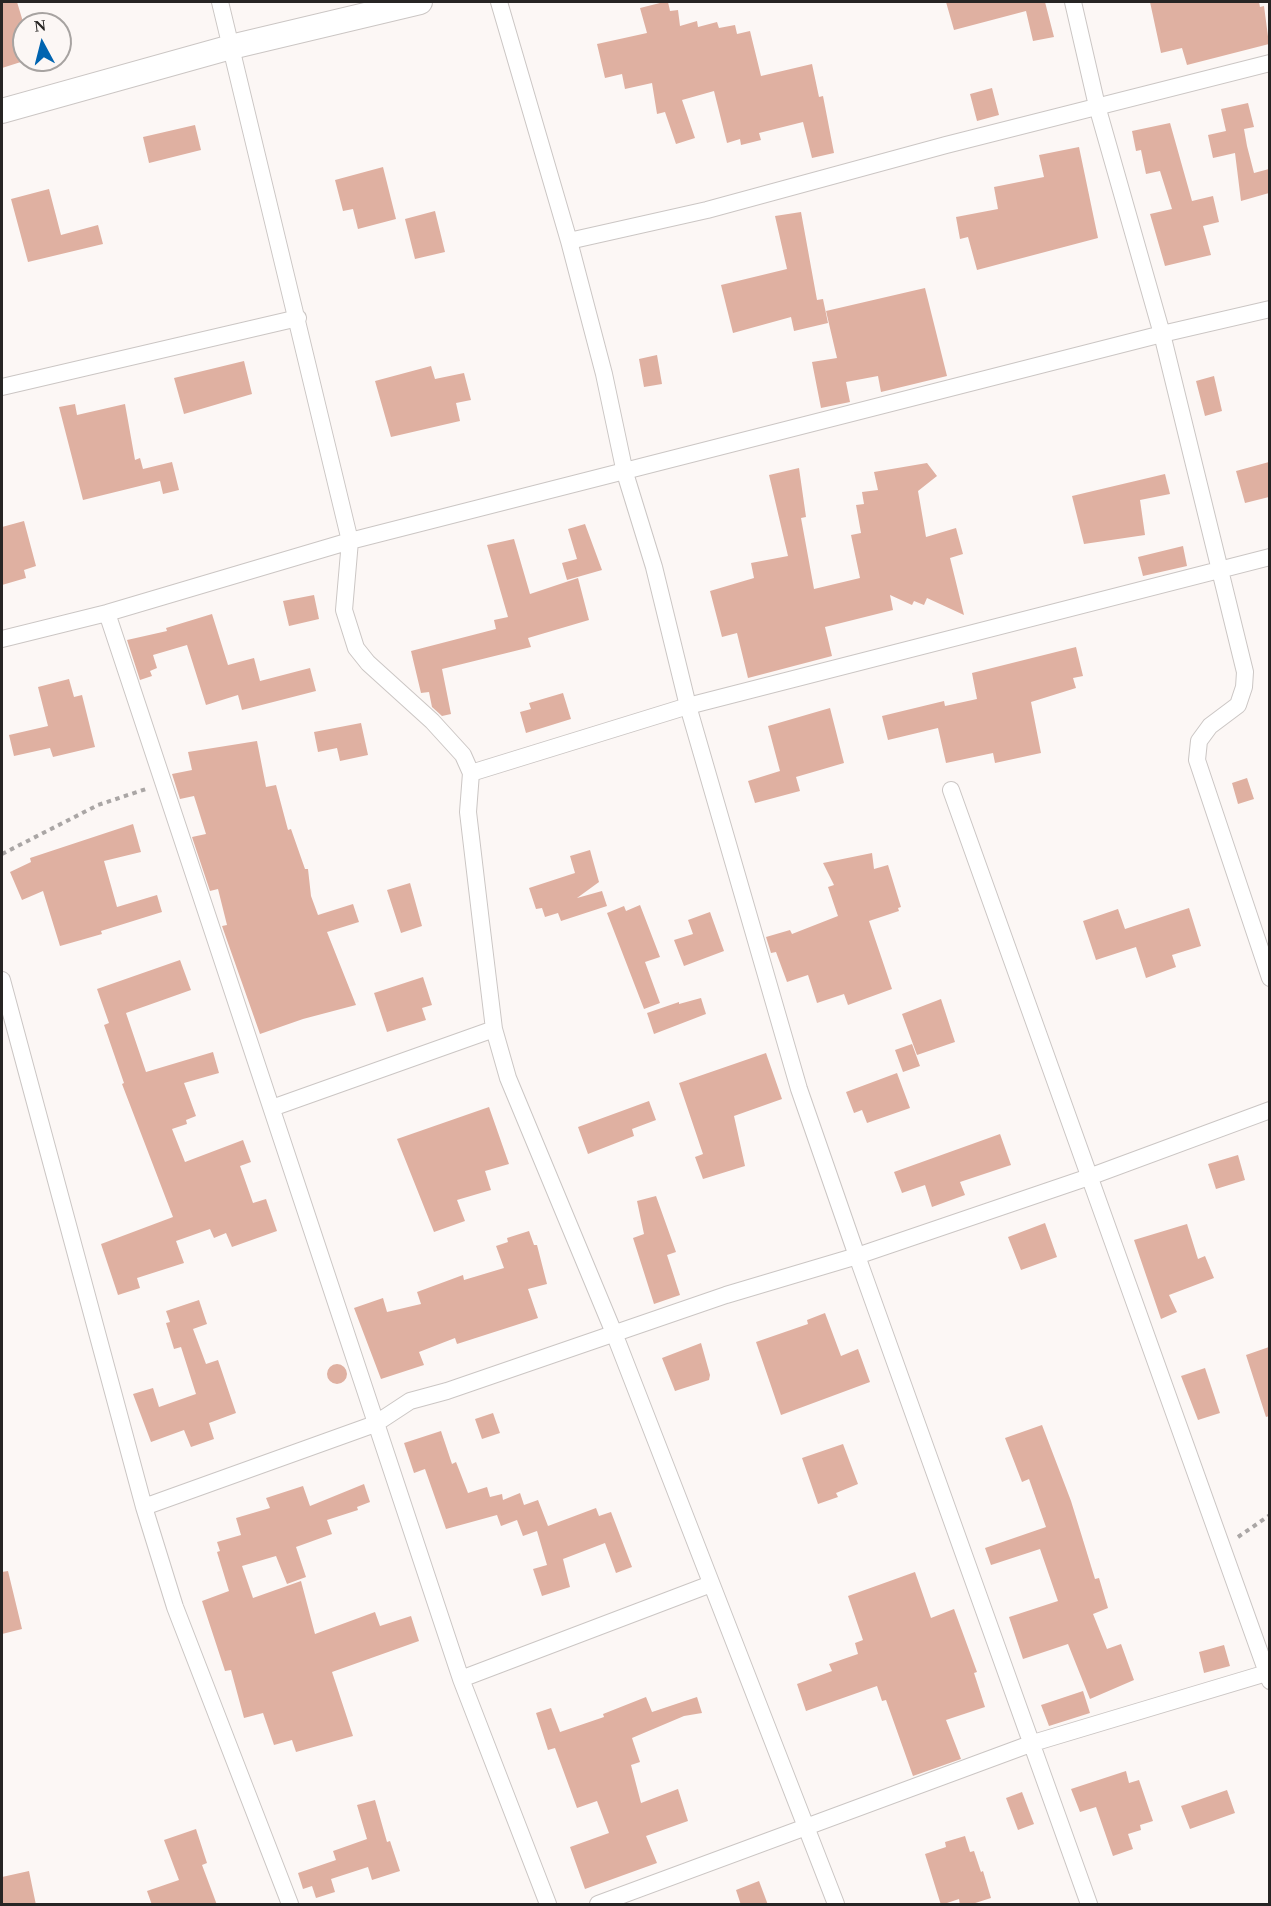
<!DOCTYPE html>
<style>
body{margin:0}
#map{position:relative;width:1271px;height:1906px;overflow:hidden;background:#fcf7f5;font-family:"Times New Roman",serif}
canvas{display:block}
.frame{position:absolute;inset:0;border:3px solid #272524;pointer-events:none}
.north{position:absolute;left:12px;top:12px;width:60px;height:60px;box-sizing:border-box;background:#fcf7f5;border:2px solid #a7a3a1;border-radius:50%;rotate:353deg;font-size:16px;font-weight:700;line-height:24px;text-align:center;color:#272524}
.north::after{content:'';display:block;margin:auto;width:21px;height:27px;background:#0064b0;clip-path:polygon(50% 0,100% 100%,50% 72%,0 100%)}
</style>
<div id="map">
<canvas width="1271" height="1906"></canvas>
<div class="frame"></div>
<div class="north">N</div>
</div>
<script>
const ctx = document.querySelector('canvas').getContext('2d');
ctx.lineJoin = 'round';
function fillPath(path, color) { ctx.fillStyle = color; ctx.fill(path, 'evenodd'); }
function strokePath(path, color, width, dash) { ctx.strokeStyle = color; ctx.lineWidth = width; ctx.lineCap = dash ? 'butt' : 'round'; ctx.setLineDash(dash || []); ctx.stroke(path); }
const building = new Path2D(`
 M2,2H17L24,25V61L2,68Z
 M664,2H668L670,11L678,10L680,26L697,21L698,27L717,22L719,28L735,25L737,34L750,31L761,76L812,64L819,97L823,96L834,153L812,158L803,122L759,133L761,140L741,145L740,139L727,143L714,91L682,100L695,138L676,144L665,112L657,114L652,83L625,89L622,74L605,78L597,44L647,33L640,8Z
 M946,2H1045L1054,37L1033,41L1026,11L954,30Z
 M1150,2H1259L1260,7L1264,6L1269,44L1187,65L1182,48L1161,53Z
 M992,88L999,115L977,121L970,94Z
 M1248,103L1254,127L1244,129L1247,146L1254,173L1269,169V193L1241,201L1235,153L1213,158L1208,135L1226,131L1221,109Z
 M1170,123L1192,201L1213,196L1219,222L1203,226L1211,255L1165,266L1150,214L1172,209L1160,171L1146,174L1141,150L1136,151L1132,131Z
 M195,125L201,150L149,163L143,137Z
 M1079,147L1098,238L977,270L968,237L960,239L956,217L998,209L994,187L1044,177L1039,155Z
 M383,167L396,219L358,229L353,209L343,211L335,180Z
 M49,189L61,235L98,225L103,244L28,262L11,199Z
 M435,211L445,252L415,259L405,219Z
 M801,212L817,300L823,299L828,323L794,331L791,317L733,333L721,285L787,269L775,216Z
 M925,288L947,376L881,392L878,376L846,382L850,402L821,408L812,362L837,358L826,311Z
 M657,355L662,384L644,387L639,359Z
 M244,361L252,394L184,414L174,378Z
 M431,366L435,379L464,373L471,400L456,403L460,421L391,437L375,381Z
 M1214,376L1222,411L1205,416L1196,381Z
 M75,404L77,415L125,404L135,460L140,458L143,469L172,462L179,490L163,494L160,481L83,500L59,407Z
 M1269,462V497L1245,503L1236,471Z
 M927,463L937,476L918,491L926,537L956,528L963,554L950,558L964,615L927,598L924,605L914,601L912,605L890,595L893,610L825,627L832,656L748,678L737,633L722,637L710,591L754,578L751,563L788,556L769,475L799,468L806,517L801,518L814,589L860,578L851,535L861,533L856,505L864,504L862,492L878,490L874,472Z
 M1165,474L1170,494L1140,500L1145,535L1084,544L1072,496Z
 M24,521L36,566L24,570L26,578L2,585V527Z
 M585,524L602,570L567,580L562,563L577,559L568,529Z
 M514,539L530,594L578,578L589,620L528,638L531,647L442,669L451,714L442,716L432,707L429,692L421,693L411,651L496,629L494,620L508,617L487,545Z
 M1183,546L1187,566L1143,576L1138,557Z
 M314,595L319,619L289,626L283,601Z
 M212,614L228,665L254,658L260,681L310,668L316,691L242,710L238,695L206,705L187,645L153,655L157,668L150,671L152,676L140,680L127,640L167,631L166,628Z
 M1076,647L1083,676L1073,678L1076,688L1031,702L1041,753L995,763L993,753L946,763L938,728L888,740L882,716L944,701L945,706L977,699L972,673Z
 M69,679L74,697L82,695L95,747L53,757L50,748L14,756L9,735L48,726L38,687Z
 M563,693L571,719L526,733L520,712L531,709L529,703Z
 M830,708L844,763L796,777L800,791L755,803L748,781L780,771L768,726Z
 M361,723L368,755L340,761L337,748L318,752L314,732Z
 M257,741L266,787L276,785L288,830L291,829L305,869H308L311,896L318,915L353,904L359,922L327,932L356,1005L303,1019L260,1034L222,926L227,925L218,889L210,891L192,837L206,834L194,796L180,799L172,774L192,770L188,752Z
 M1247,778L1254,799L1238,804L1232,783Z
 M133,824L141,852L104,861L117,907L157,895L162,912L101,931L102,934L60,946L43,891L22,900L10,872L31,862L30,858Z
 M590,850L599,882L577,898L602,891L607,906L561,921L558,913L545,917L542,908L536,909L529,888L575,873L570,856Z
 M872,853L874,869L888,865L901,907L898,908L899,911L869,921L892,989L848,1005L844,994L817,1003L808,975L787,982L776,952L771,953L766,937L790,930L792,934L838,916L828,887L834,885L823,863Z
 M410,883L422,926L401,933L387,890Z
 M640,905L660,957L645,962L660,1003L644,1009L607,913L624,906L626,911Z
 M1189,908L1201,946L1172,955L1176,967L1146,978L1136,947L1096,960L1083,921L1118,909L1125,929Z
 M710,912L724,951L684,966L674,940L693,934L688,920Z
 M180,960L191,990L126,1013L146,1072L213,1052L219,1073L184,1083L196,1116L186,1120L187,1124L172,1129L185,1162L243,1140L251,1162L240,1166L253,1203L266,1199L277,1231L232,1247L226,1233L214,1238L210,1229L176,1241L184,1263L137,1278L140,1288L118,1295L101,1244L173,1217L122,1084L124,1083L104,1025L109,1023L97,989Z
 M423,977L432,1005L422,1008L426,1020L387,1032L374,993Z
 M701,998L706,1014L654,1034L647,1013L679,1002V1004Z
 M941,999L955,1042L917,1055L902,1014Z
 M912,1044L920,1066L903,1072L895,1050Z
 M766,1053L782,1099L734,1116L745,1166L703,1179L695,1157L703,1154L679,1083Z
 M897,1073L910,1108L867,1123L862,1110L854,1113L846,1092Z
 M649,1101L656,1120L632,1129L634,1136L588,1154L578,1127Z
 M489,1107L509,1164L485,1171L491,1190L457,1200L465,1221L434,1232L397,1139Z
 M1000,1134L1011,1165L960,1182L965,1195L932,1207L925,1185L902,1193L894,1172Z
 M1238,1155L1245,1180L1216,1189L1208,1164Z
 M656,1196L676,1252L667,1255L680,1295L654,1304L633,1238L644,1234L637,1201Z
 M1045,1223L1057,1257L1021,1270L1008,1237Z
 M1187,1224L1198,1259L1205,1256L1214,1278L1169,1295L1177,1312L1161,1319L1134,1240Z
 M529,1231L534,1245H537L547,1284L528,1289L538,1318L457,1344L455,1338L419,1352L424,1365L381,1379L354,1308L383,1298L387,1312L421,1304L417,1292L463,1275L464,1280L504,1268L496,1246L508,1242L507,1238Z
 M199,1300L207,1324L193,1329L206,1364L218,1360L236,1413L209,1423L214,1439L191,1447L184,1430L151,1442L133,1394L153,1388L159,1407L196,1394L181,1347L174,1349L166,1323L170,1322L166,1311Z
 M825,1313L841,1356L858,1349L870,1382L781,1415L756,1342L808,1324L807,1320Z
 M701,1343L710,1375L709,1380L675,1391L662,1358Z
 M1269,1347V1416L1266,1417L1246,1355Z
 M327 1374a10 10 0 1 1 20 0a10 10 0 1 1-20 0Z
 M1205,1368L1220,1413L1198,1420L1181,1376Z
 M493,1413L500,1433L482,1439L475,1419Z
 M1042,1425L1071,1501L1095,1579L1099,1578L1108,1608L1093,1614L1107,1649L1121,1644L1134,1680L1090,1699L1068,1644L1023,1659L1009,1617L1058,1601L1040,1549L991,1565L985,1548L1046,1527L1029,1479L1022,1482L1005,1438Z
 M441,1431L452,1464L456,1462L468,1493L487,1487L490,1497L502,1494L503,1500L520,1493L524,1505L538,1500L548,1526L596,1508L599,1516L611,1512L632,1567L616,1573L605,1543L563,1559L570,1587L542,1596L533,1569L547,1565L537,1531L523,1536L517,1520L501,1526L497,1515L446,1529L425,1469L414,1473L404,1443Z
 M843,1444L858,1484L836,1493L838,1497L818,1504L802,1458Z
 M364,1484L370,1502L357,1507L358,1510L327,1520L332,1534L296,1547L306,1577L287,1584L276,1556L242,1566L253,1598L301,1581L315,1634L375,1612L380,1626L411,1616L419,1641L332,1672L353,1736L296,1752L292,1740L274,1745L263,1713L244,1718L231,1670L225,1671L202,1601L229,1591L217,1552L220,1551L217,1542L241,1535L236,1518L270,1508L266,1498L303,1486L310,1506Z
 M8,1571L22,1629L2,1634V1572Z
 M915,1572L931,1618L954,1609L977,1672L974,1673L985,1707L946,1720L961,1759L913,1776L886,1700L882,1701L877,1686L806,1711L797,1684L832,1671L829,1664L858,1654L855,1643L863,1640L848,1596Z
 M1224,1645L1230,1666L1204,1673L1199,1652Z
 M1083,1691L1090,1713L1049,1726L1041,1705Z
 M646,1697L652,1712L697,1697L702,1713L684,1716L632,1738L640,1762L631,1765L641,1803L678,1789L688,1821L646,1836L657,1863L585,1889L570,1847L609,1833L597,1801L577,1808L555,1748L548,1750L536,1713L551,1708L560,1732L604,1717L603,1714Z
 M1126,1771L1129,1783L1139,1780L1153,1821L1140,1825L1141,1830L1128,1834L1133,1849L1113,1856L1096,1807L1080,1812L1071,1789Z
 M1227,1790L1235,1813L1190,1829L1181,1806Z
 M1022,1792L1034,1824L1018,1830L1006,1798Z
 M375,1800L387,1842L390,1841L400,1871L372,1880L368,1867L331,1879L335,1892L316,1898L312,1886L303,1889L298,1873L336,1860L333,1851L367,1839L357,1805Z
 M196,1829L207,1863L202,1865L217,1905H152L147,1891L179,1880L164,1840Z
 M965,1836L970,1852L974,1851L981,1872L983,1871L991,1898L969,1905H960L959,1899L941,1905L925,1854L946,1847L945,1842Z
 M29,1871L36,1905H2V1877Z
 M759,1881L768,1905H741L736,1890Z`);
const path = new Path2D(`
 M2,854L98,805L146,789
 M1238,1537L1270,1515`);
const street = new Path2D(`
 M220,2L350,541L344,610L356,648L368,663L432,721L463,755L471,773L468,812L481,922L494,1029L508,1078L614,1333L836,1904
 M1073,2L1097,106L1162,334L1245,672L1244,687L1238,705L1210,726L1199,741L1197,760L1270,978
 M569,241L707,210L946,145L1270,63
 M2,387L298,318
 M107,613L461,1679L548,1904
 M2,639L107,613L350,541L1162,334L1270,309
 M471,773L688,706L1270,557
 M951,790L1270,1681
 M2,980L144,1507L175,1607L290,1904
 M272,1108L494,1029
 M144,1507L375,1424L410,1401L447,1391L726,1295L857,1256L799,1089L688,706L654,567L625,473L604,374L569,241L499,2
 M461,1679L711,1584
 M598,1904L1033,1743L1270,1672
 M1089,1904L857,1256L1089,1177L1270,1110`);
const secondary = new Path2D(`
 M2,111L231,47L420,2`);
fillPath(building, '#dfb0a1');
strokePath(street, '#cbc6c4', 18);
strokePath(secondary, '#cbc6c4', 26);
strokePath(path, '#aaa6a5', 4, [4.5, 4.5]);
strokePath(street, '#fff', 16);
strokePath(secondary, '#fff', 24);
</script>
